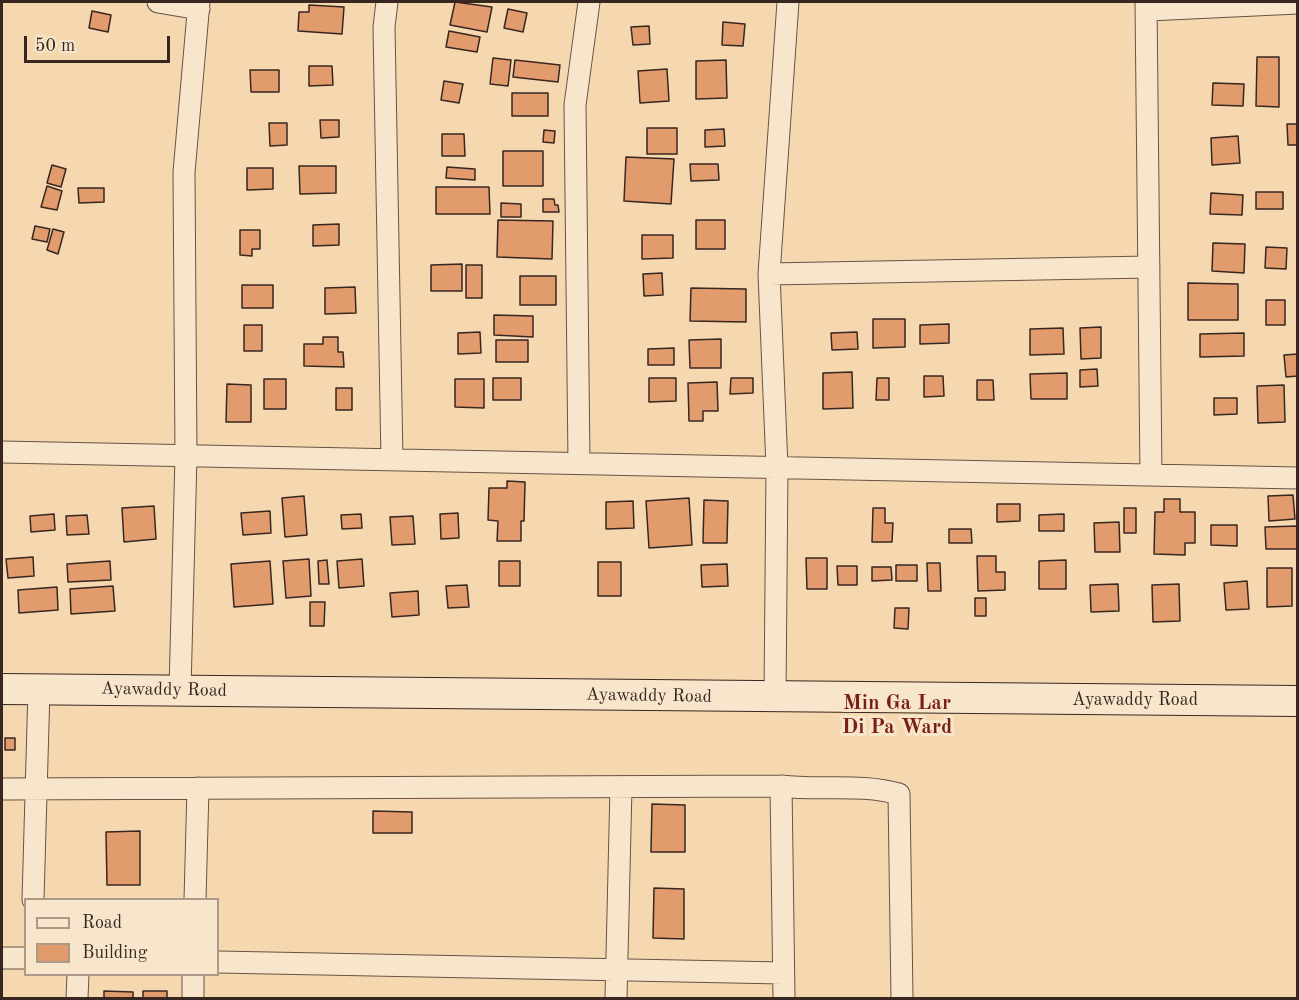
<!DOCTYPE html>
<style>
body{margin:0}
#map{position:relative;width:1299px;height:1000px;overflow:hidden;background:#f5d8b0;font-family:"Old Standard TT",serif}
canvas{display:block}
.frame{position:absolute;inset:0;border:3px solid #372720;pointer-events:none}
.legend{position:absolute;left:24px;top:898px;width:195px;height:78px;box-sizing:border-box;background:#f8e6cc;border:2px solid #ab9a87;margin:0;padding:8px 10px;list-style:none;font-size:18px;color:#372720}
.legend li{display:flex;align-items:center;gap:12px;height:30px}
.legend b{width:30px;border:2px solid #ab9a87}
.scale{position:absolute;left:24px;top:36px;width:146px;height:27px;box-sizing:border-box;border:3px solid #372720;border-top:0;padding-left:8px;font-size:18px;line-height:21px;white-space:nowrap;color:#372720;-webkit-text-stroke:4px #f8e6cc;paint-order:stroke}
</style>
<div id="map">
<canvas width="1299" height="1000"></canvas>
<div class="frame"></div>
<ul class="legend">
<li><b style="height:8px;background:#f8e6cc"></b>Road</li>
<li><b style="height:16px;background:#e29b6d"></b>Building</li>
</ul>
<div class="scale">50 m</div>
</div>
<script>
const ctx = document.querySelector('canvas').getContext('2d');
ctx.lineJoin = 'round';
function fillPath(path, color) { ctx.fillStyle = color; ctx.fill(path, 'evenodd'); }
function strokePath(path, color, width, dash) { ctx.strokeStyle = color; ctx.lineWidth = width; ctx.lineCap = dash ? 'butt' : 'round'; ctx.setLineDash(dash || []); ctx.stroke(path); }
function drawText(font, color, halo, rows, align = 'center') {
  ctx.font = font + ' "Old Standard TT",serif'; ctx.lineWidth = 6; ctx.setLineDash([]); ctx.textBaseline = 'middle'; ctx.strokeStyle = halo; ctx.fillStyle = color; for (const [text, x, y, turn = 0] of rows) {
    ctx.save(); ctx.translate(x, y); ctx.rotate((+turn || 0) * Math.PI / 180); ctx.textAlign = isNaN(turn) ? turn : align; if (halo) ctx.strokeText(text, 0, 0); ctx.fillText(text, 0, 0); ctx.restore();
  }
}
const building = new Path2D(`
 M455,2L492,7L487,32L450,25Z
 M309,5L344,7L342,34L298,31L299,12H309Z
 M508,9L527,13L523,32L504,28Z
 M92,11L111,15L108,32L89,28Z
 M723,22L745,24L743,46L722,45Z
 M649,26L650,44L633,45L631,27Z
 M449,31L480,37L477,52L446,47Z
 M1257,57H1279V107L1256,106Z
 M493,58L511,60L508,86L490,84Z
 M515,60L560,65L558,82L513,77Z
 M726,60L727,98L696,99V61Z
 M309,66H332L333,85L309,86Z
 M667,69L669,101L640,103L638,71Z
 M250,70H279V92H251Z
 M444,81L463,84L459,103L441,100Z
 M1213,83L1244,84L1243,106L1212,105Z
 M512,93H548V116H512Z
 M320,120H339V137L321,138Z
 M269,123H287V145L270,146Z
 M1287,124H1298V145H1288Z
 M647,128H677V154H647Z
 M724,129L725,146L705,147V130Z
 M544,130L555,131L554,143L543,142Z
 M442,134H464L465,156H442Z
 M1238,136L1240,163L1212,165L1211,138Z
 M503,151H543V186H503Z
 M626,157L674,159L671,204L624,201Z
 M690,164H718L719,180L691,181Z
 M52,165L66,169L61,187L47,183Z
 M299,166H336V193L300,194Z
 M447,167L475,169V180L446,178Z
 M247,168H273V189L247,190Z
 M47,186L62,191L57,210L41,207Z
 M436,187H489L490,214H436Z
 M78,188H104V202L79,203Z
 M1256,192H1283V209H1256Z
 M1211,193L1243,195L1242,215L1210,214Z
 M543,199H554L555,205H558L559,212H543Z
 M501,203L521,204V217H501Z
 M498,220L553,221L552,259L497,257Z
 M696,220H725V249H696Z
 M339,224V245L313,246V225Z
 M35,226L50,229L47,242L32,239Z
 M53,229L64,232L58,254L47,250Z
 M240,230H260V249H252V256L240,255Z
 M642,235H673V258L642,259Z
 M1213,243L1245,244L1244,273L1212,271Z
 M1266,247L1287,248L1286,269L1265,268Z
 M462,264V291H431V265Z
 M466,265H482V298H466Z
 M662,273L663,295L644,296L643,274Z
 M520,276H556V305H520Z
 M1188,283L1238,284V320H1188Z
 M242,285H273V308H242Z
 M355,287L356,313L325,314V288Z
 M691,288L746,289V322L690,321Z
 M1266,300H1285V325H1266Z
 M494,315L533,316V337L494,335Z
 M873,319H905V347L873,348Z
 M949,324V343L920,344V325Z
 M244,325H262V351H244Z
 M1101,327V358L1081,359L1080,328Z
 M1063,328L1064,354L1030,355V329Z
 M480,332L481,353L458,354V333Z
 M857,332L858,349L832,350L831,333Z
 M1244,333V356L1200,357V334Z
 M323,337H338V352H343L344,367L304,366V344H323Z
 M721,339V368H690L689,340Z
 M496,340H528V362H496Z
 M674,348V365H648V349Z
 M1298,354V376L1286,377L1284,355Z
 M1097,369L1098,386L1080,387V370Z
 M852,372L853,408L823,409V373Z
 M1067,373V399H1031L1030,374Z
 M924,376H943L944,396L924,397Z
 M493,378H521V400H493Z
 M649,378H676V401L649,402Z
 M731,378H753V393L730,394Z
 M877,378H889V400H876Z
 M264,379H286V409H264Z
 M455,379H484V408L455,407Z
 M977,380H993L994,400H977Z
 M717,382L718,411H703V421H689L688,383Z
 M227,384L251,385V422H226Z
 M1284,385L1285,422L1258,423L1257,386Z
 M336,388H352V410H336Z
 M1214,398H1237V414L1214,415Z
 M507,481L525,482L524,521H521V541H497L498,521L488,520L489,488H507Z
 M1293,495L1295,519L1269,521L1268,496Z
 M304,496L307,535L285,537L282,498Z
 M689,498L692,545L649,548L646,501Z
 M1164,499H1180V512H1195V543H1185V555L1154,554L1155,512H1164Z
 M704,500L728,501L727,543H703Z
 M633,501L634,528L606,529V502Z
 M997,504H1020V521L997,522Z
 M154,506L156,539L124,542L122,508Z
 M873,508H885V523H893L892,542H872Z
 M1124,508H1136V533H1124Z
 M270,511L271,533L243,535L241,513Z
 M458,513L459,538L441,539L440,514Z
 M54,514L55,530L31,532L30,516Z
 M361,514L362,528L342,529L341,515Z
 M1064,514V531H1039V515Z
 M87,515L89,534L67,535L66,516Z
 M413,516L415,544L392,545L390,517Z
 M1119,522L1120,552H1095L1094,523Z
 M1211,525H1237V546L1211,545Z
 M1298,526V549H1266L1265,527Z
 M949,529H971L972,543H949Z
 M977,556H996V572H1005V590L978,591Z
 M33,557L34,576L8,578L6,559Z
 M806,558H827V589H807Z
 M309,559L311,596L286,598L283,561Z
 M362,559L364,586L339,588L337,561Z
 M327,560L329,584H319L318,561Z
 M1066,560V589H1039V561Z
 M110,561L111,580L68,582L67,564Z
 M270,561L273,604L234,607L231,564Z
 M499,561H520V586H499Z
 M598,562H621V596H598Z
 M927,563H940L941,591H928Z
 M727,564L728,586L702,587L701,565Z
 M896,565H917V581H896Z
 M837,566H857V585H838Z
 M872,567H891L892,580L872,581Z
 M1267,568H1292V606L1267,607Z
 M1247,581L1249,609L1226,610L1224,583Z
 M1118,584L1119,611L1091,612L1090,585Z
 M1179,584L1180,621L1153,622L1152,585Z
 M467,585L469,607L448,608L446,586Z
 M113,586L115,611L71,614L70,589Z
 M57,587L58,610L19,613L18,590Z
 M418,591L419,615L392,617L390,593Z
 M975,598H986V616H975Z
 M310,602H325L324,626H310Z
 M895,608H909L908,629L894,628Z
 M5,738H15V750H5Z
 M652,804L685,805V852H651Z
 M373,811L412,812V833H373Z
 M140,831V885H107L106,832Z
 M654,888L684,889V939L653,938Z
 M104,991L133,992V998H104Z
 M143,991H167V998H143Z`);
const street = new Path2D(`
 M158,2L199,9
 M387,2L384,27L392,460
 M1146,2L1151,475
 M1148,10L1298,3
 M769,274L1149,267
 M2,452L1298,478
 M579,463L575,105L589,2
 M180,690L186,456L184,172L199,2
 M775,697L777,467L769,274L788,2
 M781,786C820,791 861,783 899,794L902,998
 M2,789L781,786L784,998
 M33,900L39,689
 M195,900L198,788
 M2,958H26
 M218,962L783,973
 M77,998L78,974
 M193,998V974
 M616,998L621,787`);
const secondary = new Path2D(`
 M2,689L1298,701`);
const streetNames = [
 ["Ayawaddy Road",164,690,1],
 ["Ayawaddy Road",649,696,1],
 ["Ayawaddy Road",1135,700]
];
const quarterNames = [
 ["Min Ga Lar",897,703],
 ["Di Pa Ward",897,727]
];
fillPath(building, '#e29b6d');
strokePath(building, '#372720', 1.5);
strokePath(street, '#665344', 23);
strokePath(secondary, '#372720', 32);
strokePath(street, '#f8e6cc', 21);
strokePath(secondary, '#f8e6cc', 30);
drawText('18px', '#372720', '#f8e6cc', streetNames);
drawText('bold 21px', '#7a1f14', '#f8e6cc', quarterNames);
</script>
